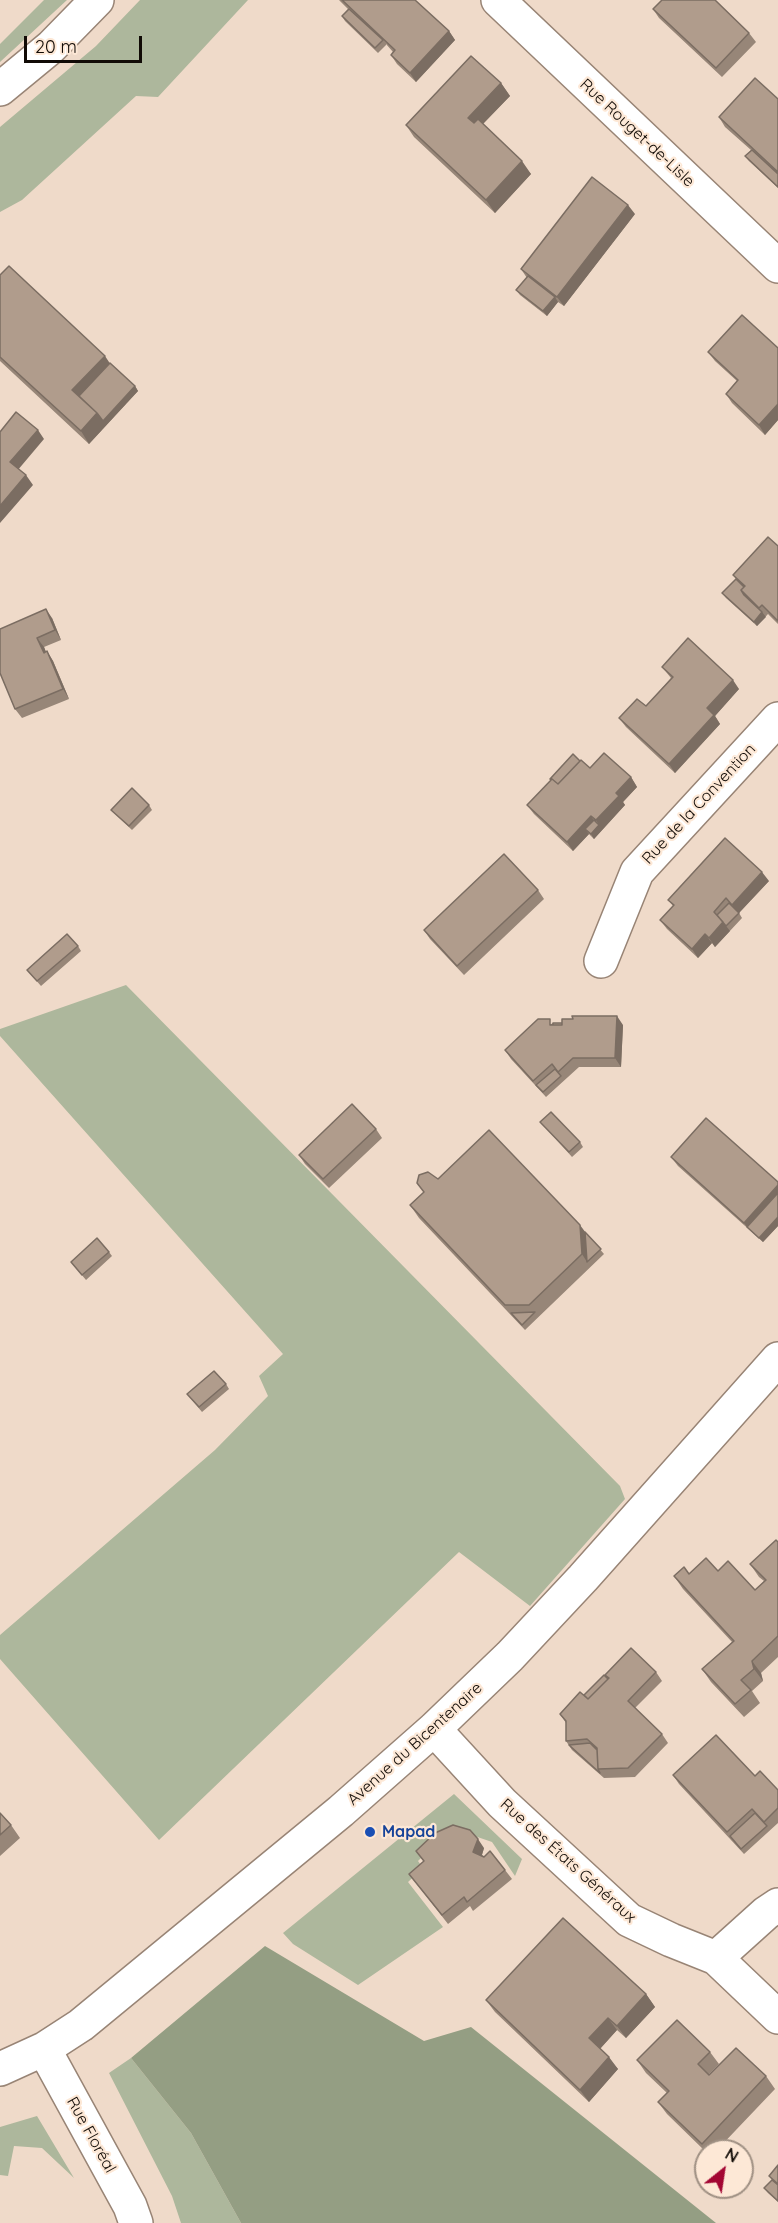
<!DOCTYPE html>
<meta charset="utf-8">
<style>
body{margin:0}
#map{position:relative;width:778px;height:2223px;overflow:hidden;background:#efdac9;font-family:Quicksand,sans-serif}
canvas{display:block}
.north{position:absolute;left:694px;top:2139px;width:60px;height:60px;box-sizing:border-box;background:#fde8d6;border:2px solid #9f9083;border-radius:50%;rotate:30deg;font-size:16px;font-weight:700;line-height:24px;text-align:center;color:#110b06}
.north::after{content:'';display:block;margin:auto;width:21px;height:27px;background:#a30633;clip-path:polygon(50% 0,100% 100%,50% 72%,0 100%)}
.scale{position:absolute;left:24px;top:36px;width:118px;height:27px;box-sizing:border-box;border:3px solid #110b06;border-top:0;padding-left:8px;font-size:18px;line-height:21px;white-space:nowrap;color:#110b06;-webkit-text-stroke:4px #fde8d6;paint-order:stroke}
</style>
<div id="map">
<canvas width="778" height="2223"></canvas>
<div class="north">N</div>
<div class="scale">20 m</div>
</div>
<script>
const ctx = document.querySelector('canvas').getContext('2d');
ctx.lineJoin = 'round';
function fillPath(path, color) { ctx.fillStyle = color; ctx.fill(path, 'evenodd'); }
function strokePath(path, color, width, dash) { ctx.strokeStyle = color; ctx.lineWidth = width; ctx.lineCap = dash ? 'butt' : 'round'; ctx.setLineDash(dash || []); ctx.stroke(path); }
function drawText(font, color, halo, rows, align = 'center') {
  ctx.font = font + ' Quicksand,sans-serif'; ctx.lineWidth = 4.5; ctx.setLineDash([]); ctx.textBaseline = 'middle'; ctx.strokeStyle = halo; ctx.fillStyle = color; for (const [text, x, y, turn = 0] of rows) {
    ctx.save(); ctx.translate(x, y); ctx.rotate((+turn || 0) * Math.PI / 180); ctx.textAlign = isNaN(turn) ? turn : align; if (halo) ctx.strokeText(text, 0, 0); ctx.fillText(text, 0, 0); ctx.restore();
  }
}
const green = new Path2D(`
 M44,0H67L0,62V44Z
 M140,0H248L158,97L136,96L22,200L0,212V127L96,46Z
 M126,985L620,1486L625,1499L530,1606L459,1552L159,1840L0,1659V1635L215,1450L268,1396L259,1376L283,1354L0,1036V1029Z
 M454,1794L522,1859L515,1876L492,1842L460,1831L438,1841L418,1861L423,1868L408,1882L443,1927L358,1985L293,1944L283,1933Z
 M131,2058L191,2133L241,2223H181L172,2196L109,2073Z
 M37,2116L74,2178L42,2148L14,2146L8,2176L0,2175V2127Z`);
const forest = new Path2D(`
 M265,1946L424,2041L471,2027L716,2223H241L191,2133L131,2058Z`);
const minor = new Path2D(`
 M498,0L778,266
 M0,89L51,47L97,0
 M601,961L637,872L778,719
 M434,1729L502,1803L629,1920L671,1940L716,1958L766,1913L778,1905
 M716,1958L778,2017
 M44,2049L130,2206L136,2223
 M0,2069L44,2049L81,2025L341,1811L434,1729L510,1656L583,1578L778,1359`);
const wall = new Path2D(`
 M339,0H415L449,31L455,40L416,82L397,64L391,55L393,52L386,44V45L378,53L345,21L342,16L348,9Z
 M716,1L749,33L756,42L722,77L659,18L653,9Z
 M501,83L510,96L483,124L531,174L495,213L414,137L406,125Z
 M778,99V188L749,161L745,156L751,150L725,127L719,117Z
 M635,214L564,306L558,302L547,316L520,295L516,290L527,278L521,269Z
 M0,275L135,386L138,391L89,444L0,361Z
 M778,348V420L765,435L732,403L726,394L737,381L715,361L708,352Z
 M778,546V624L768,614L757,626L726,598L722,593L736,579L733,575Z
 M52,618L61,640L44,647L46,652L47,651L53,661L69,699L22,718L15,709L0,673Z
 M662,667L739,689L715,716L720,724L675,773L626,727L619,718L646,706L671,678Z
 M580,761L590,768L631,777L637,787L623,802L625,805L594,839L589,834L573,851L534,814L527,805Z
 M149,805L152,810L132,830L115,814L111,810Z
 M769,881L739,913L742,918L715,947L712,943L698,958L667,929L660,920L673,906L668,900Z
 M538,890L544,899L464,975L430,939L424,930Z
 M78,946L81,951L41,986L27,970Z
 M553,1023L623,1025L621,1067H579L546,1097L511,1059L505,1050Z
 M540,1122L580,1142L583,1147L572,1157L544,1126Z
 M376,1129L382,1138L329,1188L305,1164L299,1155Z
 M671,1157L778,1182V1226L763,1242L678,1166Z
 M438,1179L585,1232L604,1254L525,1330L419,1218L410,1205Z
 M109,1252L112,1256L86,1280L71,1262Z
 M226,1384L229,1389L202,1412L187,1394Z
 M778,1542V1657L761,1673L763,1681L752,1691L760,1703L744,1717L711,1682L702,1669L732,1642L683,1589L674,1576L689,1574L718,1571L755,1590L764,1581L759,1577L750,1564Z
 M656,1672L662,1681L635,1708L662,1734L668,1743L635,1777L604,1778L572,1750L566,1741V1723L560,1714L608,1679L605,1675Z
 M673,1775L755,1776L778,1790V1823L744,1854L679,1784Z
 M0,1813L11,1825L20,1838L0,1856Z
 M484,1848L482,1855L505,1870L512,1879L473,1911L470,1906L448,1924L409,1874L424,1862L416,1851Z
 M646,1994L655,2007L626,2038L617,2030L600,2049L618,2069L589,2102L495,2012L486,2000Z
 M710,2052L719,2064L709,2074L766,2076L775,2089L716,2151H706V2152L667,2114L658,2102L667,2093L646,2073L637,2060Z
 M778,2165V2202L768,2193L764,2188L772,2180L769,2176Z`);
const shadedWall = new Path2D(`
 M449,31L455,40L416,82L410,73Z
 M501,83L510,96L477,130L468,118Z
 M522,161L531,174L495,213L486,200Z
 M628,205L635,214L564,306L557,297Z
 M555,297L558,302L547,316L543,311Z
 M105,356L113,368L82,402L72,390Z
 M135,386L138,391L89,444L81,431L97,413Z
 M778,404V420L765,435L759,425Z
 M38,430L44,439L17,471L10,462Z
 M26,475L33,485L0,523V506Z
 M46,609L52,618L61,640L55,630Z
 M762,612L766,617L757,626L754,622Z
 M37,638L44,647L50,662L44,653Z
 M47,651L53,661L69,699L63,689Z
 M733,680L739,689L715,716L720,724L675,773L669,764L707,708Z
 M631,777L637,787L623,802L625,805L594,839L591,834L599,825L596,820L616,793Z
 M591,816L597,825L585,829L589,834L573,851L567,842Z
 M762,872L769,881L738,914L732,905Z
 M723,922L730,931L715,947L709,938Z
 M705,934L712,943L698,958L692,949Z
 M617,1016L623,1025L621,1067L615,1058Z
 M778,1185V1202L747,1227L744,1223Z
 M778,1217V1226L763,1242L759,1238Z
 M580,1225L589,1237L587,1262L582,1254Z
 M752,1661L761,1673L763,1681L754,1669Z
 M478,1839L484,1848L480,1861L473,1852Z
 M646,1994L655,2007L626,2038L617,2026Z
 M608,2018L617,2030L598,2051L589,2038Z
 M609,2057L618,2069L589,2102L580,2090Z`);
const building = new Path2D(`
 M342,0H415L449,31L410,73L391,55L395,50Z
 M662,0H715L749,33L716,68L653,9Z
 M349,9L383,40L375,48L342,16Z
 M471,56L501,83L468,118L474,123L478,119L522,161L486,200L406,125Z
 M755,78L778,99V172L719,117Z
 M752,150L778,174V187L745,156Z
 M592,177L628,205L557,297L521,269Z
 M9,266L105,356L72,390L97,413L81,431L0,357V275Z
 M528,276L555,297L543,311L516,290Z
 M742,315L778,348V404L759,425L726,394L738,380L708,352Z
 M110,363L135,386L103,421L97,413L79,396Z
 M16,412L38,430L10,462L26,475L0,506V432Z
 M768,537L778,546V621L762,605L759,608L741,590L745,586L733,575Z
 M736,579L744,587L741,590L744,595L762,612L754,622L722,593Z
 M46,609L55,630L37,638L44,653L47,651L63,689L15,709L0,673V629Z
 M688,638L733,680L707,708L714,715L669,764L619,718L637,699L646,706L673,677L662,667Z
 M604,753L631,777L616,793L619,796L596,820L591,816L567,842L527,805L552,779L558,784L581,760L590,768Z
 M573,754L580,761L558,784L552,779L551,780L550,779Z
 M132,788L149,805L129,826L111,810Z
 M594,820L599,825L591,834L585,829Z
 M725,838L762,872L732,905L726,898L714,912L723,922L709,938L705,934L692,949L660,920L674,905L668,900Z
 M504,854L538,890L457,966L424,930Z
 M729,903L739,913L726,926L717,915Z
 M67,934L78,946L37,981L27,970Z
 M572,1016H617L615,1058H573L558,1072L552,1064L533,1081L505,1050L538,1019H550V1025H562V1019H573Z
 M553,1023H562V1025H553Z
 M555,1069L561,1076L543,1092L536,1085Z
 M352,1104L376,1129L323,1179L299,1155Z
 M551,1112L580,1142L569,1152L540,1122Z
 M706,1118L778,1182V1185L744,1223L671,1157Z
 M489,1130L580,1225L582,1254L529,1305H505L410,1205L424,1192L417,1183L419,1175L428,1172L438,1179Z
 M778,1193V1217L759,1238L747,1227Z
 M585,1232L601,1249L587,1262Z
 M97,1238L109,1252L82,1275L71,1262Z
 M535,1312L522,1325L511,1313Z
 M214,1371L226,1384L199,1407L187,1394Z
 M776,1540L778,1542V1636L752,1661L754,1669L741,1680L751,1690L735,1704L702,1669L734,1641L674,1576L684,1567L689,1574L706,1558L718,1571L728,1561L755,1590L766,1580L750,1564Z
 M631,1648L656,1672L628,1701L662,1734L628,1768L598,1769L597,1748L587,1739L566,1741V1721L560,1714L580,1692L588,1699L609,1678L605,1675Z
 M604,1675L608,1679L588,1699L584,1695Z
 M716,1735L755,1776L760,1771L778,1790V1808L764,1822L752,1809L727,1832L673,1775Z
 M590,1743L597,1750L598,1769L600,1773L569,1745Z
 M0,1813L11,1825L0,1835Z
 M755,1813L767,1826L741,1849L730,1836Z
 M453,1825L470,1830L478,1839L473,1852L484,1857L490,1851L505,1870L467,1902L464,1897L442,1915L409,1874L424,1861L416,1851L435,1833Z
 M563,1918L646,1994L617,2026L608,2018L589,2038L609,2057L580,2090L486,2000Z
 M677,2020L710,2052L698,2064L709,2075L736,2048L766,2076L702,2144L658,2102L669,2091L637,2060Z
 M778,2165V2184L769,2176Z
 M772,2180L778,2185V2201L764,2188Z`);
const markers = [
 [370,1832,6,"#1a4fb4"]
];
const streetNames = [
 ["Rue Rouget-de-Lisle",637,133,43],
 ["Rue de la Convention",699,804,-47],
 ["Avenue du Bicentenaire",415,1744,-42],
 ["Rue des États Généraux",568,1861,42],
 ["Rue Floréal",91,2135,61]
];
const transitNames = [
 ["Mapad",382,1832]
];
fillPath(green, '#adb79c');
fillPath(forest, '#949e83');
strokePath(minor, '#988475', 36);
strokePath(minor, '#fff', 33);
fillPath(wall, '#978678');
fillPath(shadedWall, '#7b6d62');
fillPath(building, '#b09c8c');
strokePath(building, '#7b6d62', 1.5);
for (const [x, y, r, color] of markers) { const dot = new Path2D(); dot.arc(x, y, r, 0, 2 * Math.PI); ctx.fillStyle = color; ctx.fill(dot); strokePath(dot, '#fde8d6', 2); }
drawText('16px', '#110b06', '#fde8d6', streetNames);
drawText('bold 16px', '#164399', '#fde8d6', transitNames, 'left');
</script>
